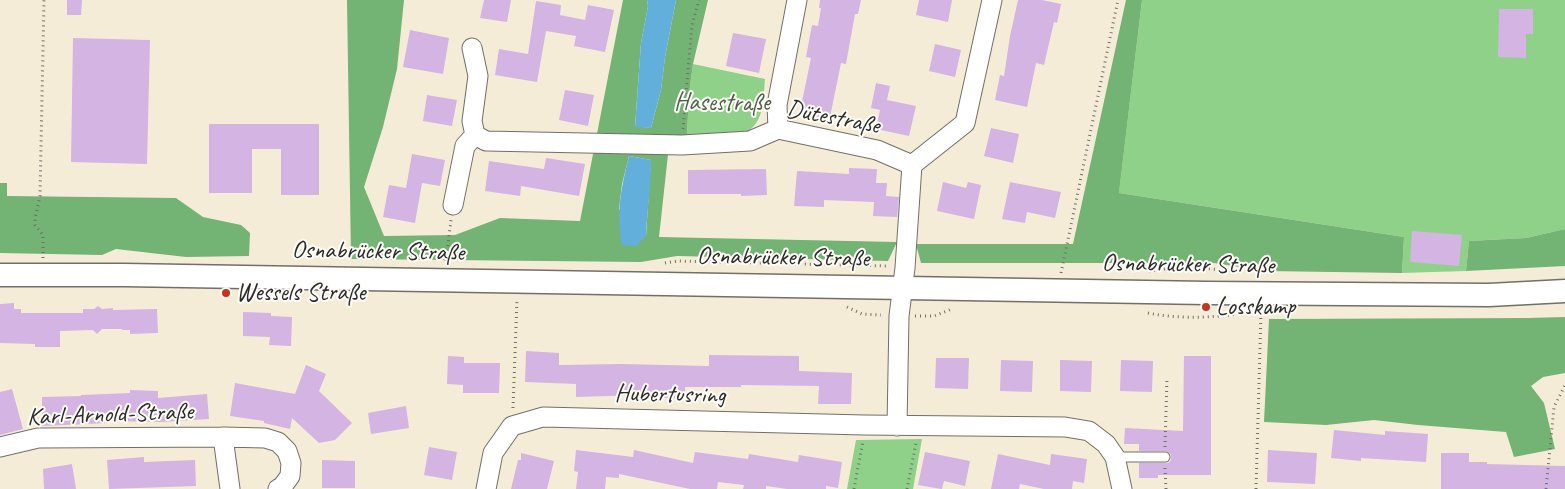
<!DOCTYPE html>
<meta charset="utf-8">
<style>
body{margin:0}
canvas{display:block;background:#f4ecd7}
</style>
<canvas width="1565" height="489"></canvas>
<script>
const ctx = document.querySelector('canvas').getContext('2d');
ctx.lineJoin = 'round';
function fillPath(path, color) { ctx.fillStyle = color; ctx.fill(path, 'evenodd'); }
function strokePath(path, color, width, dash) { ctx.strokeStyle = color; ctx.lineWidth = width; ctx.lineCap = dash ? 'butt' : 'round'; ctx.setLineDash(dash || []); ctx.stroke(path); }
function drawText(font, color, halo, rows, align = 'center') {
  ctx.font = font + ' Caveat,sans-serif'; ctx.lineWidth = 4; ctx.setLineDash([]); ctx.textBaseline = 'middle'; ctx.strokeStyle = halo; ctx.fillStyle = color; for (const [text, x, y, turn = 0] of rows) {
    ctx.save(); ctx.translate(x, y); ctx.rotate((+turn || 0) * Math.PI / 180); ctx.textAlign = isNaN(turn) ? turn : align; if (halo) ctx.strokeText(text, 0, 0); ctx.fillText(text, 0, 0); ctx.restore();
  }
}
const green = new Path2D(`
 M1142,0H1565V229L1526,238L1469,241L1466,271L1402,273L1404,237L1119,193Z
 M693,64L765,79C763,100 765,122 745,133L687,135L689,94Z
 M922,439L913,489H847L856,440Z`);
const forest = new Path2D(`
 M347,0H404L397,69L383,127L364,187L384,236L455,235L500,218L580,221L623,0H647L648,6L641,43L635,126L651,128L661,90L665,57L676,0H708L693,64L689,94L687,135L670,136L659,237L897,242L888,261L677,256L641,262L351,259ZM629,156L651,160L646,236L619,209L622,184Z
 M1126,0H1142L1119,193L1404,237L1402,273L1265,271L1214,263H921L916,244H1073Z
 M0,183H7V196L176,198L203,217L241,225L250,233L249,256L186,257L116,249L102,255L0,253Z
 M1565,229V266L1466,271L1469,241L1526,238Z
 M1565,317V373L1543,377L1531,386L1544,403L1555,449L1514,457L1506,432L1418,425L1374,420L1326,425L1264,422L1269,319L1528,318Z`);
const water = new Path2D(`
 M647,0H676L665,57L661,90L651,128L635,127L641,43L648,6Z
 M629,156L651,160C651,186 647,211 646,236L636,246L622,245C616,211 621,189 629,156Z`);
const building = new Path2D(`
 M67,0H82L81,15H67Z
 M484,0H511L507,22L480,18Z
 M820,0H861L858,14H855L846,64L841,63L829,122L799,116L811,58L806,57L812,25L818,26L821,8H819Z
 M919,0H952L948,22L916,15Z
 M1018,0H1042L1061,4L1057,23L1054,22L1044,65L1036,63L1027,107L995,100L1000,75L1004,76L1010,36Z
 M536,1L561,5L560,15L585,20L588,5L614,10L605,52L574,46L576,36L546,31L537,82L495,75L499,49L528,54Z
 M1499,9H1533V34H1526V58L1498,57Z
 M410,30L449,38L443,74L403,67Z
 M733,33L766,39L759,73L726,66Z
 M73,38L150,40L147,164L71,162Z
 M935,44L961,50L955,77L929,71Z
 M876,83L890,86L887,100L916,106L909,136L876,129L880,110L871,108Z
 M565,90L594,95L588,126L559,120Z
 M427,95L457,100L452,126L423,121Z
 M209,124H319V195H281V149H252V193H209Z
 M991,128L1019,134L1013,163L984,156Z
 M412,154L445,160L440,186L422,183L415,223L383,217L389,185L406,188Z
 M546,158L585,164L579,196L521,186L520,196L485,191L489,161L544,169Z
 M849,168L877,169L876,183H887L886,196L899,197L897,217L873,216L874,202L824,200V207L794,206L797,171L849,174Z
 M766,169L767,195L741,196V194H688V170Z
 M943,182L966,188L968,182L981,185L974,219L937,211Z
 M1010,182L1061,192L1055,218L1027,212L1025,223L1002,219Z
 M1412,231L1462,235L1459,266L1410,262Z
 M14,303V309H21V313H83V309H94L98,306L102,309L113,308V310L157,309L158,333L130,334V330H122V329H102L97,334L93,330L60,331V347H35V344L0,343V304Z
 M243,312L271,313V316L292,317L291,346L269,345L270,337L243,336Z
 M526,351L559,353V365L622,364L709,366V355L799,356V371L852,373L851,404H818L819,386L741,385V387H685V398H641V395L576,397V384L525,382Z
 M448,356L464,357V363H500L499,393H463V385L447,384Z
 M1184,356H1211V475H1158V478H1139V463H1168L1171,460V454L1165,451H1139V444H1124L1125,428L1183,431Z
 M936,358H969L968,389L935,388Z
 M1001,360L1033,361L1032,392L1000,391Z
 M1060,360L1092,361L1091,392L1060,391Z
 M1121,360L1153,361L1152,392L1120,391Z
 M306,365L326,374L319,391L352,423L335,440L319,443L292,418L290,429L264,423V421L230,416L235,383L295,394Z
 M12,389L23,429L0,435V392Z
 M130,390L158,391V398L207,394L209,419L161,422L108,421V423L42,426V397L81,396V395L130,393Z
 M406,406L409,428L371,434L368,413Z
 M1334,430L1385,435V431L1428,434L1426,462L1361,458V461L1331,458Z
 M429,447L457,452L452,480L424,475Z
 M576,450L633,457L634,450L693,463L695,452L748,459L749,454L798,462L799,455L842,462L838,488L826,486V489H787L766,486V489H743L744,485L718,482L717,489H690L619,474V478L606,477L605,489H576L578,472L574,471Z
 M1268,450L1317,453L1315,484L1267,482Z
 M925,452L970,461L965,486L944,481L942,489H941L918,485Z
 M521,453L554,461L547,489H511L518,460H521Z
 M1441,453H1469V462H1487V464L1565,466V489H1441Z
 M998,454L1050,465L1051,454L1087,459L1084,483L1073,481L1072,489H1044L1020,484L1019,489H991Z
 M144,457V462L195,460L196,486L109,489L107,460Z
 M322,460L355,461V488H322Z
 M72,464L76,489H44L43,469Z`);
const path = new Path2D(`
 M683,129L692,25L699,0
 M43,258V235L35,225V219L40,196L44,0
 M446,261L451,220
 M665,263L678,261L888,266
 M1149,271C1179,266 1210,268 1240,272
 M1061,273L1118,0
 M847,307L862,314L881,315
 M1148,313C1177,319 1209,318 1238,314
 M915,316H934L952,309
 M513,408L517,299
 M1165,447L1167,377
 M1165,468L1166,489
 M854,489L863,441
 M907,489L916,443
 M1256,489L1261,312
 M1546,489L1554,407L1565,385`);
const service = new Path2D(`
 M1115,457H1165`);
const minor = new Path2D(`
 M472,48L478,76L472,121L475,135L486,141L682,145L750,141L778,129L877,150L912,165L905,268L899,316L897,426
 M778,129L777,105L797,0
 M912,165L965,123L992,0
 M453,205L465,146L475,135
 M223,437L230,489
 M0,447L38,438L223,437L265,438L278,442L287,451L291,463L290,476L282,487L278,489
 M486,489L493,453L512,426L543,417L864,425L1065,427L1089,431L1106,444L1115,457L1122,489`);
const tertiary = new Path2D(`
 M0,275H124L1206,293L1489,295L1565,291`);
const markers = [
 [226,293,5,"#c8321e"],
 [1206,307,5,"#c8321e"]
];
const parkNames = [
 ["Hasestraße",722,103]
];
const streetNames = [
 ["Dütestraße",833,118,11],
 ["Osnabrücker Straße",378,252,1],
 ["Osnabrücker Straße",783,258,1],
 ["Osnabrücker Straße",1188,265,1],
 ["Hubertusring",670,395,1],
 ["Karl-Arnold-Straße",110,415,-2]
];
const poiNames = [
 ["Wessels Straße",236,293],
 ["Losskamp",1216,307]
];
fillPath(green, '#8fd188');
fillPath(forest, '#73b374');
fillPath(water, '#63afdc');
fillPath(building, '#d4b4e3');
strokePath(service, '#716f67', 11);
strokePath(minor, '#716f67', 21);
strokePath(tertiary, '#716f67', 25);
strokePath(path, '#716f67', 3, [1, 4]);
strokePath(service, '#fff', 9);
strokePath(minor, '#fff', 19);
strokePath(tertiary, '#fff', 22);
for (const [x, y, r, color] of markers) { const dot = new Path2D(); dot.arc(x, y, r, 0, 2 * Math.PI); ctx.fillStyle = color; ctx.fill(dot); strokePath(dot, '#fdfcf7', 2); }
drawText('25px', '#495d47', '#fdfcf7', parkNames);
drawText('25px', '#2b2b2b', '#fdfcf7', streetNames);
drawText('25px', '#2b2b2b', '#fdfcf7', poiNames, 'left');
</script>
